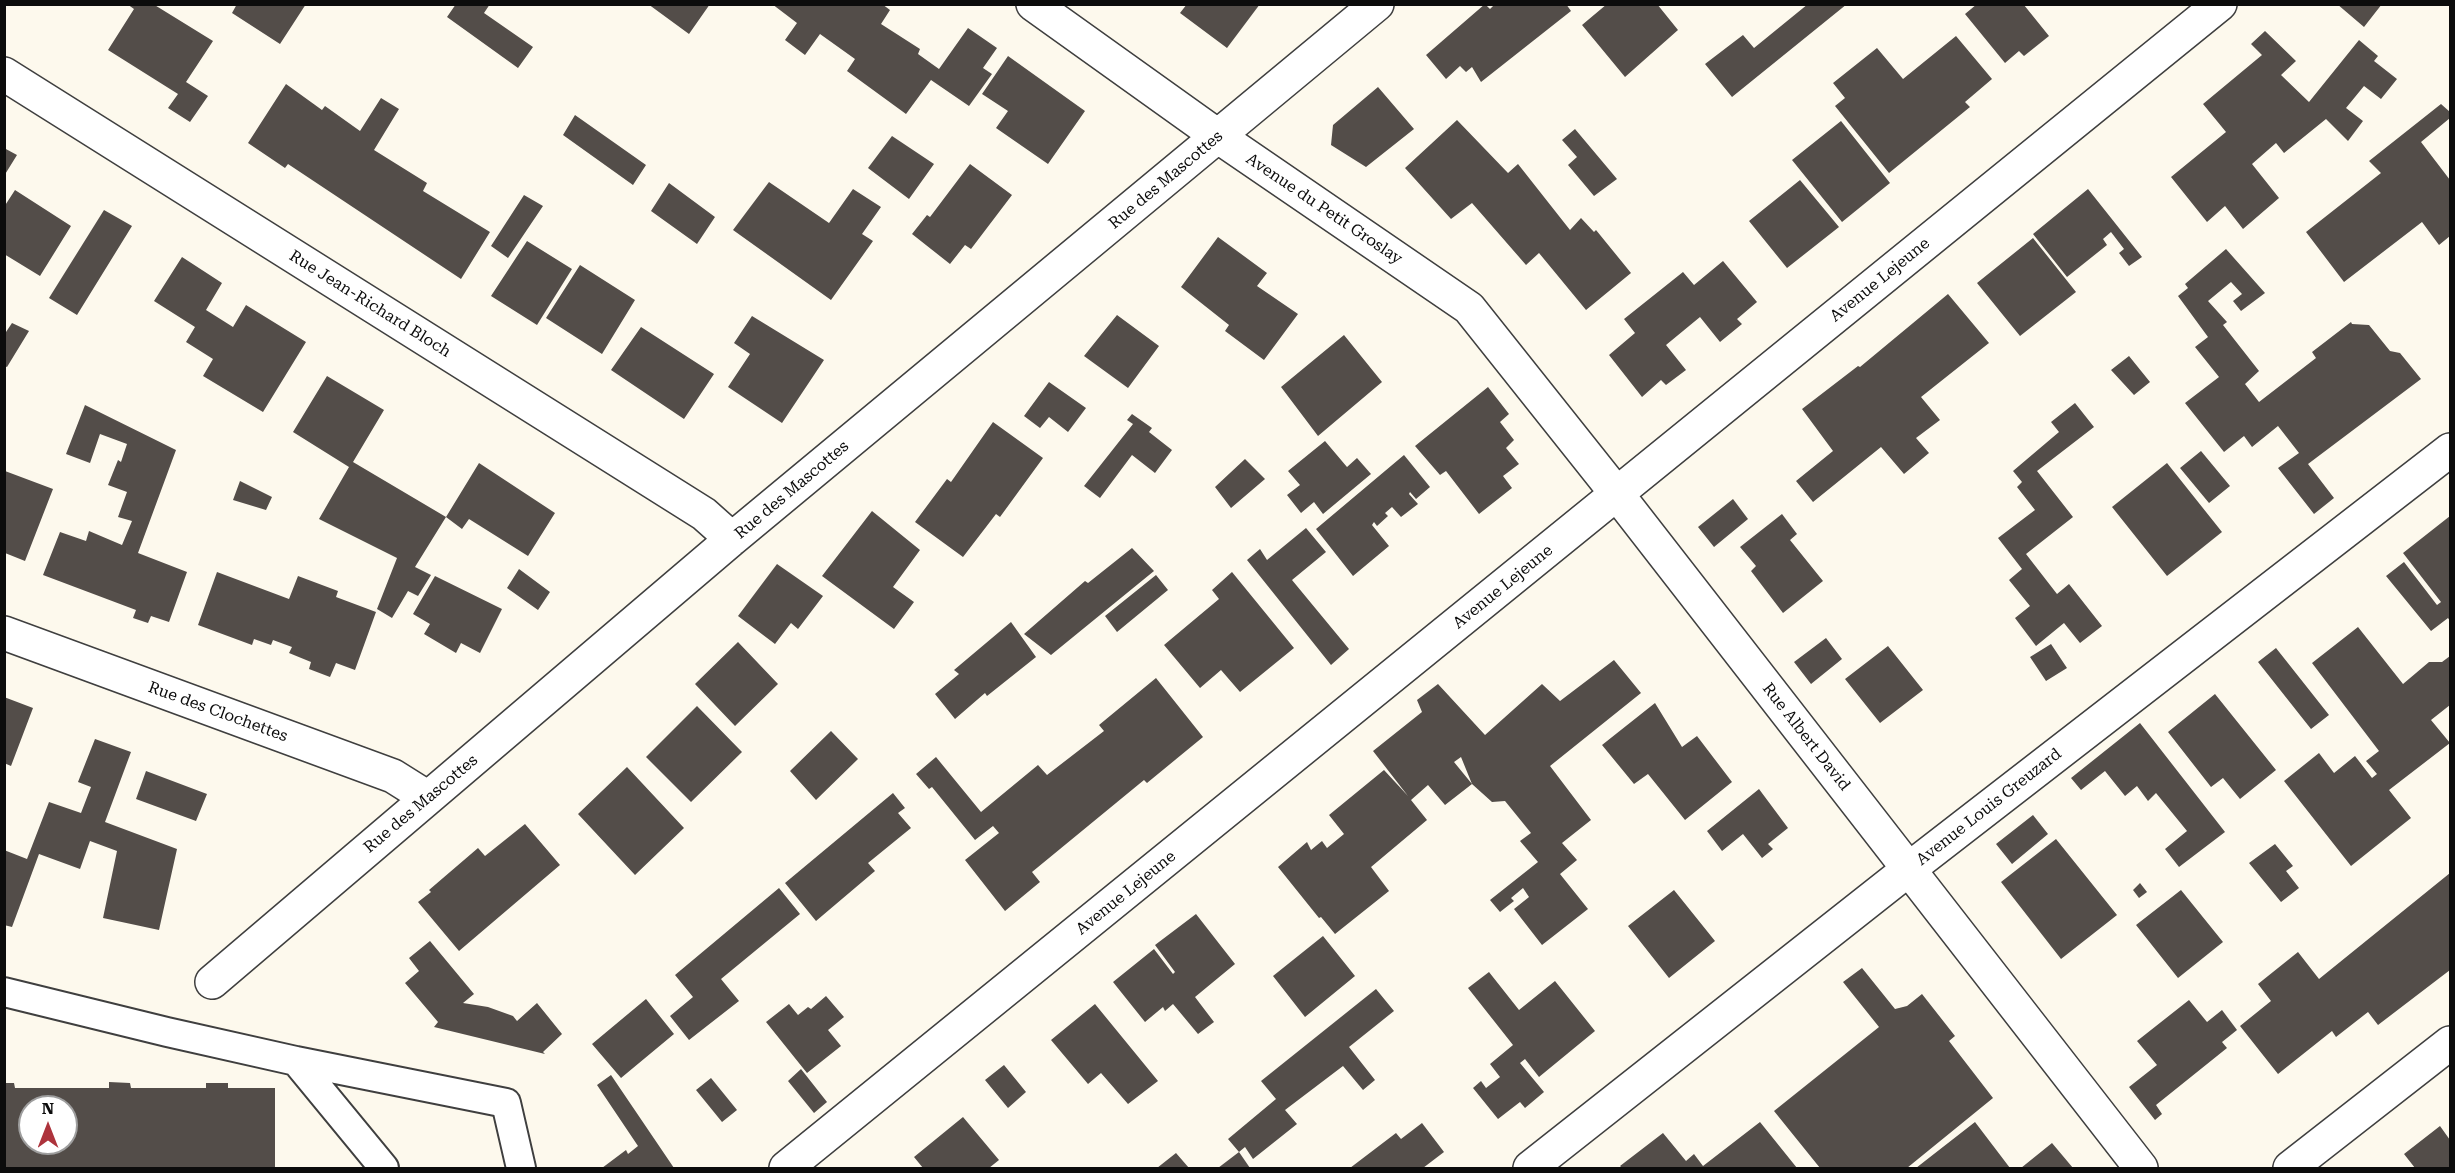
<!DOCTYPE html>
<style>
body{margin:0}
#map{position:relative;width:2455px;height:1173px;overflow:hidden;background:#fdf9ed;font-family:"Roboto Serif",serif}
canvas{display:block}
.frame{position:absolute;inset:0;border:6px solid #0c0c0c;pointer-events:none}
.north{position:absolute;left:18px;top:1095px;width:60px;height:60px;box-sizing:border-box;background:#fff;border:2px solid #9e9e9e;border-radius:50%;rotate:0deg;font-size:16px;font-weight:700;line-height:24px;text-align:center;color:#0c0c0c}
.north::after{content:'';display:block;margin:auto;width:21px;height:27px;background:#ad333c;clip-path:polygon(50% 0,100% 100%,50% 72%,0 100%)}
</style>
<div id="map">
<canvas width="2455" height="1173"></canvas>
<div class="frame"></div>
<div class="north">N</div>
</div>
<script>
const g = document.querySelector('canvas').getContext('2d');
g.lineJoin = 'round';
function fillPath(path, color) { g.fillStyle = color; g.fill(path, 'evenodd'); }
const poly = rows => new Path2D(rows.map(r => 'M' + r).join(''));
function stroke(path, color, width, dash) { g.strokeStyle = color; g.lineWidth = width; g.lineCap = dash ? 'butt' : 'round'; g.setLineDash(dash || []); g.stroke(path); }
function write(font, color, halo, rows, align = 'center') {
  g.font = font + ' "Roboto Serif",serif'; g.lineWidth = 6; g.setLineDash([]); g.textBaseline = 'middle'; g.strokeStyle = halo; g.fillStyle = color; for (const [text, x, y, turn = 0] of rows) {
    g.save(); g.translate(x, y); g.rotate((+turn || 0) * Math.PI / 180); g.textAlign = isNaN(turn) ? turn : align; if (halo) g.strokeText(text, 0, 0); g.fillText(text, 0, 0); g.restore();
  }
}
const building = poly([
 [127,4,153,4,213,41,186,82,208,96,190,122,168,108,178,94,108,50,134,9],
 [237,4,306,4,280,44,232,13],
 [456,4,490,4,484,13,533,47,518,68,447,17],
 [648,4,710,4,689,34],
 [772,4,882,4,890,10,881,24,920,49,918,54,939,69,968,28,997,48,983,68,992,74,969,106,931,80,906,114,847,71,855,59,820,34,805,55,785,40,797,23],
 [1187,4,1260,4,1227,48,1180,13],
 [1485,4,1490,9,1495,4,1566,4,1571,11,1481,82,1472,67,1466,72,1460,66,1446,79,1426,55],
 [1607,4,1657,4,1678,30,1625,77,1582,25],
 [1808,4,1847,4,1732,97,1705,64,1743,35,1754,48],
 [1977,4,2024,5,2049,36,2024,56,2019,51,2005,63,1965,14],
 [2337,4,2382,4,2364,27],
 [2265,31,2296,61,2281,75,2309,102,2359,40,2378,56,2374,61,2397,79,2381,99,2364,86,2346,108,2363,121,2348,141,2326,119,2284,153,2276,143,2252,164,2279,198,2243,229,2225,206,2207,222,2171,177,2226,132,2203,104,2262,55,2251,44],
 [1956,36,1992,79,1965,102,1970,107,1889,173,1835,106,1845,98,1833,83,1877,48,1903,79],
 [1008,56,1085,111,1048,164,996,128,1008,111,982,94],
 [286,84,322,110,325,106,360,131,381,98,399,109,374,150,427,183,423,191,490,232,461,279,288,164,285,168,248,143],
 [1378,87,1414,129,1366,167,1331,145,1333,125],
 [2441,104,2450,112,2450,118,2421,142,2450,180,2450,236,2439,245,2422,222,2344,282,2306,232,2381,173,2369,161],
 [575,115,646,165,633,185,563,135],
 [1457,120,1508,173,1518,164,1570,230,1581,218,1594,232,1596,230,1631,273,1586,310,1539,253,1526,265,1472,203,1451,219,1405,168],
 [1841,121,1890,183,1842,222,1792,160],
 [1575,129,1617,179,1594,196,1568,165,1577,157,1562,140],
 [892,136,934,164,909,199,868,168],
 [4,148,17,155,4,176],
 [970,164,1012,195,971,249,965,245,950,264,912,234,927,215,930,217],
 [1800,180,1839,227,1787,268,1749,221],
 [769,182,829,223,853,189,881,207,862,234,873,241,831,300,733,230],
 [669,183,715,217,697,244,651,211],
 [2088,189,2142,257,2129,266,2119,253,2124,249,2111,232,2103,239,2107,245,2067,277,2033,234],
 [15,190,71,226,40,276,4,254,4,207],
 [524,195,543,206,508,258,491,246],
 [104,210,132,226,77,315,49,298],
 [1218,237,1267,273,1257,286,1298,314,1264,360,1225,331,1229,325,1181,287],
 [2033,238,2076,292,2020,336,1977,283],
 [527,241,572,269,537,325,491,296],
 [2226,249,2265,293,2241,311,2233,301,2242,294,2231,282,2208,301,2227,322,2223,325,2259,371,2245,384,2259,402,2316,358,2312,352,2351,322,2352,324,2369,325,2390,351,2400,353,2421,379,2308,464,2334,498,2314,514,2278,468,2299,453,2278,426,2252,447,2244,436,2224,452,2185,403,2219,377,2195,347,2208,337,2178,296,2188,288,2185,284],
 [182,257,222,283,206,310,233,327,246,305,306,342,263,412,203,376,213,359,186,342,195,327,154,301],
 [1723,261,1757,302,1737,319,1742,324,1720,342,1700,317,1666,345,1686,370,1666,385,1661,380,1642,397,1609,355,1635,333,1624,319,1683,272,1694,285],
 [580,265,635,300,602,354,546,318],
 [1948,294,1989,343,1921,397,1940,420,1916,438,1929,453,1904,474,1881,447,1813,502,1796,481,1833,451,1802,409,1858,366,1860,367],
 [1117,315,1159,346,1128,388,1084,356],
 [752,316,824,360,782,423,728,387,750,354,734,343],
 [12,323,29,331,7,367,4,366,4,335],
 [641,327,714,374,684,419,611,370],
 [1344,335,1382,382,1318,436,1281,387],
 [2129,356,2150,382,2134,395,2111,370],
 [327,376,384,410,353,462,446,517,415,567,431,575,418,596,408,591,392,618,377,609,397,558,319,519,349,467,293,432],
 [1049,382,1086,408,1068,432,1049,417,1040,428,1024,416],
 [1488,387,1509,414,1500,422,1514,440,1506,448,1519,464,1503,476,1512,488,1479,514,1446,471,1440,475,1415,446],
 [2075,403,2094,427,2037,471,2073,517,2026,554,2057,594,2069,584,2102,626,2080,643,2064,623,2036,646,2015,618,2030,606,2009,580,2022,569,1998,538,2035,510,2017,487,2022,482,2013,471,2059,432,2051,422],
 [85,405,176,450,138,553,187,572,169,622,151,616,148,623,133,618,136,610,43,575,60,532,86,541,89,531,122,545,132,521,118,517,127,492,108,485,118,460,121,462,127,444,100,434,90,463,66,454],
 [1132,414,1152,428,1149,432,1172,450,1155,473,1132,455,1100,498,1084,486,1133,424,1127,420],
 [993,422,1043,458,1000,517,996,514,963,557,915,522,947,479,951,482],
 [1325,441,1347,467,1357,458,1371,474,1323,514,1314,502,1301,513,1287,495,1300,485,1288,471],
 [2201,451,2230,486,2209,503,2180,468],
 [1404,455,1430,487,1416,499,1410,492,1409,494,1418,504,1401,517,1392,507,1385,513,1388,516,1377,526,1374,522,1372,525,1389,546,1353,576,1316,529],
 [1245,459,1265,479,1231,508,1215,487],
 [479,463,555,513,528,556,469,519,462,529,446,517],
 [2167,463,2222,532,2167,576,2112,507],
 [5,471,53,489,25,561,5,553],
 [240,481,272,497,266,510,233,500],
 [1733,499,1748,519,1714,547,1698,527],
 [872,511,920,550,893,587,914,602,894,629,822,576],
 [1782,514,1797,534,1790,540,1823,581,1783,613,1751,571,1756,566,1740,547],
 [2450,516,2450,621,2448,618,2431,631,2386,576,2404,562,2437,605,2441,602,2403,553],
 [1306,528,1326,552,1292,580,1349,649,1331,665,1247,560,1260,549,1267,560],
 [1132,548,1154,571,1051,655,1024,634,1085,581,1088,583],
 [777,564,823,596,798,629,791,623,775,644,738,616],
 [519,569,550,592,538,610,507,588],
 [217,572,289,599,298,576,338,591,336,597,376,612,355,670,336,663,330,677,309,669,311,662,289,653,292,647,273,640,271,645,254,639,252,645,198,625],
 [1232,572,1294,648,1240,692,1221,670,1200,688,1164,645,1219,599,1212,590],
 [1156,575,1168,590,1117,632,1105,616],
 [435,576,502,609,480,653,461,643,456,653,424,634,430,624,413,614],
 [1011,622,1036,657,987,696,985,693,955,719,935,694,959,674,954,670],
 [2358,627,2403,684,2429,662,2442,662,2450,656,2450,705,2431,720,2450,743,2389,790,2411,818,2351,866,2284,781,2319,753,2334,773,2355,756,2372,778,2377,774,2366,761,2379,751,2312,663],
 [1826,638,1842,659,1811,684,1794,662],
 [738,642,778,684,735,726,695,684],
 [2051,644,2067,668,2046,681,2030,657],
 [1888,646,1923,690,1880,723,1845,679],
 [2276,648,2329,715,2311,729,2258,662],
 [1614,660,1641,693,1550,766,1591,820,1562,843,1577,860,1560,874,1588,909,1542,945,1514,909,1529,897,1523,888,1511,898,1514,901,1500,912,1490,900,1538,862,1520,841,1531,833,1505,801,1492,802,1472,784,1461,757,1454,762,1472,784,1445,805,1428,785,1411,800,1427,820,1371,867,1389,891,1335,934,1321,917,1319,918,1278,867,1307,842,1311,850,1322,841,1327,848,1344,834,1329,815,1384,770,1408,796,1373,751,1422,712,1417,700,1438,684,1485,735,1542,684,1560,701],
 [1156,678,1203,737,1147,783,1144,780,1032,872,1040,882,1005,911,965,860,999,833,993,826,975,840,932,787,929,789,916,774,936,757,981,812,1038,765,1047,775,1104,731,1099,725],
 [2215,694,2276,770,2240,799,2223,778,2211,787,2168,732],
 [4,697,33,708,11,766,4,763],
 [1655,703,1682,747,1697,736,1732,782,1685,820,1648,774,1634,784,1602,745],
 [697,706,742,752,691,802,646,757],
 [2140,723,2225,832,2179,867,2165,849,2187,831,2156,793,2148,801,2137,786,2125,796,2105,771,2081,790,2071,778],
 [831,731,858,759,816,800,790,771],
 [95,739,131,752,105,822,177,849,159,930,103,918,117,851,90,841,80,869,39,854,12,927,4,925,4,850,27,859,49,802,81,813,91,787,78,782],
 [627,767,684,828,635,875,578,814],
 [146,771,207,794,196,821,136,799],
 [1759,789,1788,828,1768,844,1773,849,1762,858,1743,834,1722,851,1707,831],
 [893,793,905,808,898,813,911,828,868,863,875,871,816,921,785,883],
 [2033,815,2048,834,2012,864,1996,844],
 [525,824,560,865,459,951,418,902,431,892,429,890,478,848,485,856],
 [2056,839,2117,915,2061,959,2001,882],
 [2275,844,2293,866,2286,871,2299,888,2281,902,2249,863],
 [2450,873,2450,970,2378,1025,2368,1012,2336,1037,2332,1031,2278,1074,2240,1026,2271,1001,2258,984,2298,952,2319,979],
 [2140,883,2147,892,2139,898,2133,890],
 [779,888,800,914,721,979,739,1001,689,1040,670,1016,693,997,675,975],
 [1674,890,1715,941,1669,978,1628,926],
 [2181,890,2223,942,2178,978,2136,925],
 [1196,914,1235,964,1195,997,1214,1022,1198,1034,1173,1004,1165,1011,1163,1007,1145,1022,1113,982,1154,949,1173,974,1175,972,1155,945],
 [1323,936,1355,976,1305,1017,1273,976],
 [430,941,474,994,463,1003,488,1007,513,1016,517,1021,537,1003,562,1034,543,1052,545,1054,434,1027,438,1022,405,983,419,971,409,958],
 [1862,968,1895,1009,1907,1006,1922,994,1955,1036,1949,1041,1993,1098,1907,1168,1820,1168,1774,1111,1879,1027,1843,982],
 [1489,972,1519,1010,1555,981,1595,1031,1539,1077,1525,1059,1520,1063,1544,1092,1525,1108,1520,1102,1498,1119,1473,1088,1481,1081,1486,1088,1500,1077,1490,1064,1513,1045,1468,988],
 [1376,989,1394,1011,1349,1047,1375,1080,1363,1090,1343,1066,1285,1110,1297,1124,1253,1159,1245,1147,1239,1152,1228,1139,1276,1099,1261,1081],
 [826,996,844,1017,828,1030,841,1046,807,1073,766,1022,789,1004,798,1015,808,1007,811,1009],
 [646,999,674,1034,621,1078,592,1044],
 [2189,1000,2207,1022,2222,1010,2237,1030,2222,1042,2227,1048,2156,1105,2162,1114,2155,1120,2129,1087,2157,1065,2137,1041],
 [1095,1004,1158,1081,1128,1104,1101,1073,1088,1084,1051,1040],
 [1004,1065,1026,1092,1008,1108,985,1080],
 [801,1069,827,1102,814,1113,788,1081],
 [611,1075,674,1168,602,1168,626,1150,628,1154,638,1146,597,1085],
 [711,1078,737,1110,722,1122,696,1090],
 [109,1082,130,1083,131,1088,206,1088,206,1083,228,1083,228,1088,275,1088,275,1168,5,1168,5,1083,14,1083,15,1088,109,1088],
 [30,1107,66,1107,66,1143,30,1143],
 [963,1117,999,1160,989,1168,923,1168,914,1157],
 [1760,1122,1797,1168,1622,1168,1620,1166,1663,1133,1686,1161,1694,1154,1703,1166],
 [1975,1122,2010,1168,1916,1168],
 [1422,1123,1444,1152,1423,1168,1350,1168,1396,1133,1401,1139],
 [2440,1126,2450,1140,2450,1168,2415,1168,2404,1154],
 [2052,1143,2073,1168,2021,1168],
 [1239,1152,1250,1168,1218,1168],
 [1176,1153,1189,1168,1157,1168]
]);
const lane = poly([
 [4,992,167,1032,296,1061,384,1168],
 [296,1061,506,1103,521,1168]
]);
const street = poly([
 [1033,4,1219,137,1469,308,1617,494,2141,1168],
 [4,74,704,514,732,539],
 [4,633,393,776,428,798],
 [212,982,732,539,1377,4],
 [786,1168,2220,4],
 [1530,1168,1909,869,2450,450],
 [2290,1168,2450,1043]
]);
const streetNames = [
 ["Rue des Mascottes",1166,180,-40],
 ["Avenue du Petit Groslay",1324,209,34],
 ["Avenue Lejeune",1880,280,-39],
 ["Rue Jean-Richard Bloch",370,304,32],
 ["Rue des Mascottes",792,490,-40],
 ["Avenue Lejeune",1503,587,-39],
 ["Rue des Clochettes",218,712,20],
 ["Rue Albert David",1806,737,52],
 ["Rue des Mascottes",421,804,-40],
 ["Avenue Louis Greuzard",1989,807,-38],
 ["Avenue Lejeune",1126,893,-39]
];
fillPath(building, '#534d49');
stroke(lane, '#3f3f3f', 32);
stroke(street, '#3f3f3f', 36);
stroke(lane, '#fff', 28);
stroke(street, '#fff', 33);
write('16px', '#0c0c0c', '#fff', streetNames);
</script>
